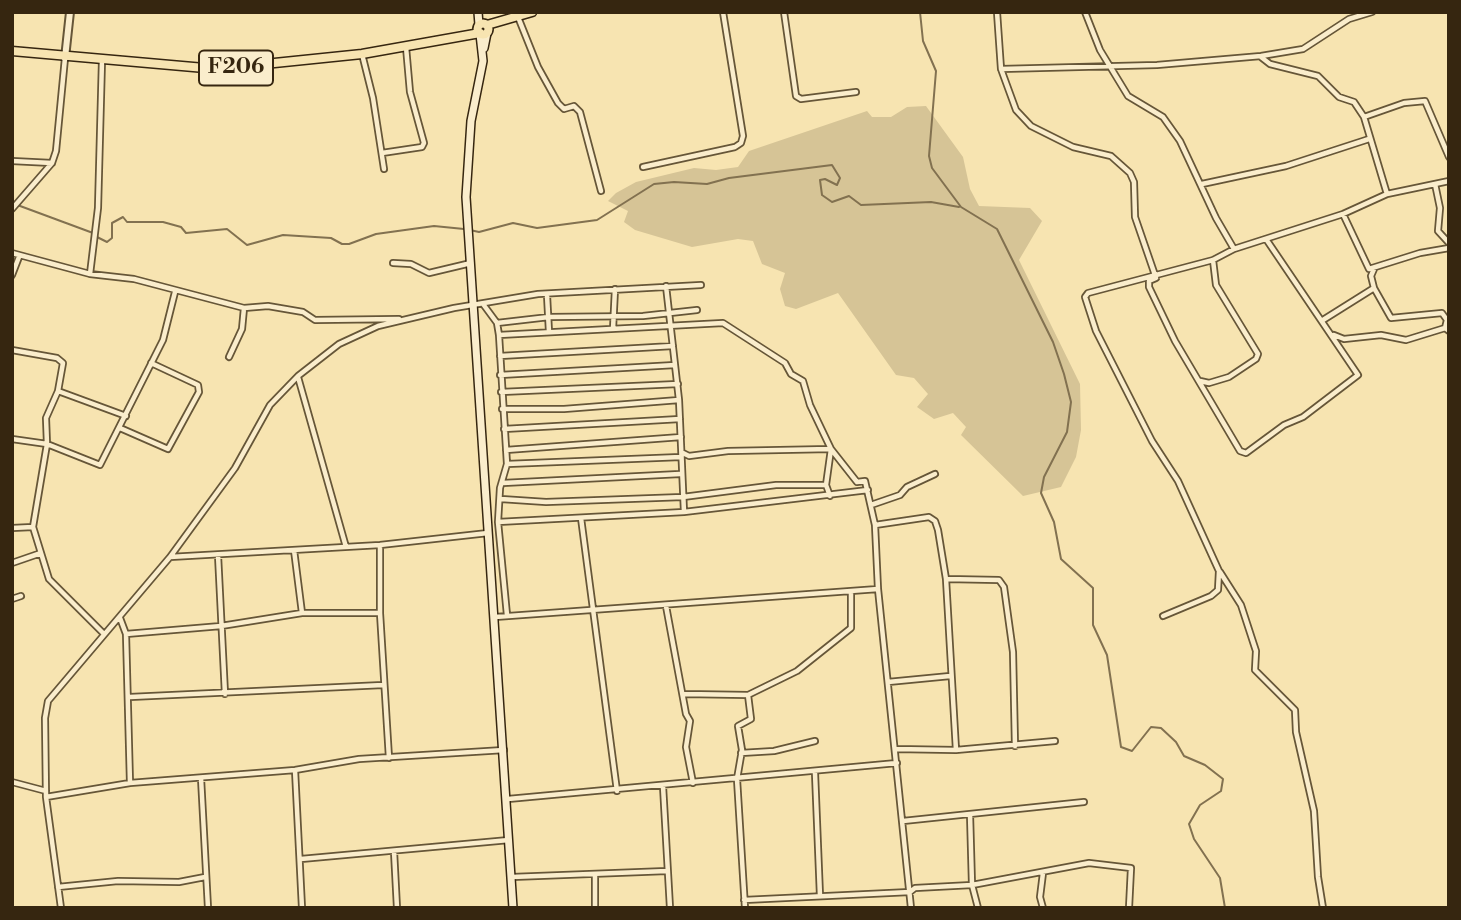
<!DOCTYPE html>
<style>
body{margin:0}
#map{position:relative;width:1461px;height:920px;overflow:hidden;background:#f7e4b1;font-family:"Libre Bodoni",serif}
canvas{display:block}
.frame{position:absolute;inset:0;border:14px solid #362610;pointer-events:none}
</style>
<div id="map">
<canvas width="1461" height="920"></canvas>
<div class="frame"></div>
</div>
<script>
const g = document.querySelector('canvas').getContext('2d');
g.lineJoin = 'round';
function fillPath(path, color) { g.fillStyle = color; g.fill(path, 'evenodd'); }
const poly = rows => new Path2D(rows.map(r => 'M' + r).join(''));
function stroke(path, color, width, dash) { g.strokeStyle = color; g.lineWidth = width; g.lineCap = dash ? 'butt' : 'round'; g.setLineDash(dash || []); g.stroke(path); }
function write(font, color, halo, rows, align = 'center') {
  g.font = font + ' "Libre Bodoni",serif'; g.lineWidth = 7; g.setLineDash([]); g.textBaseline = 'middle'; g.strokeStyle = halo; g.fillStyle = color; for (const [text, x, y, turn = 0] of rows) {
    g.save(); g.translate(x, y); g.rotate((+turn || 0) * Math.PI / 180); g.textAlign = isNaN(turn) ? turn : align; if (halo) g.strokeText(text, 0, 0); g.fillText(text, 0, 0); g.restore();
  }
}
const green = poly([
 [926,106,963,157,970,189,979,206,1030,208,1042,221,1019,260,1080,384,1081,430,1076,457,1061,487,1023,496,961,435,966,427,953,413,934,419,917,407,928,394,914,378,896,375,838,293,796,309,785,306,780,289,785,273,762,264,753,241,738,239,692,247,635,230,624,222,628,211,608,201,616,193,636,182,694,168,716,170,738,167,749,151,867,111,872,117,891,117,907,107]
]);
const stream = poly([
 [920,12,923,41,936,71,929,156,932,168,961,207,997,229,1053,342,1064,374,1071,402,1067,432,1044,477,1041,493,1054,522,1061,559,1093,588,1093,625,1107,655,1121,747,1132,751,1151,727,1161,728,1176,742,1184,756,1205,765,1223,779,1221,791,1200,805,1189,824,1194,839,1220,878,1225,908],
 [12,203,93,233],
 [470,230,479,232,513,223,537,228,597,220,654,184,674,182,707,184,729,178,832,165,840,178,837,185,825,179,820,180,822,195,832,202,849,196,861,205,931,202,959,207],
 [97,237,107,242,112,238,112,223,123,217,127,222,163,222,181,227,186,233,227,229,247,245,283,235,331,238,342,244,349,244,376,234,434,226,464,229]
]);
const minor = poly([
 [784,12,796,96,801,99,856,92],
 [997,12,1001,69,1016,110,1031,126,1073,147,1111,156,1130,173,1134,182,1135,217,1156,278,1149,281,1149,287,1175,341,1240,451,1246,453,1284,425,1303,417,1358,375,1266,239],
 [1085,12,1100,50,1128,96,1163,117,1180,141,1216,218,1234,249],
 [518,17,538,67,558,103,564,109,574,106,580,112,601,191],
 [362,54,373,98,384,169],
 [1261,57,1270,64,1318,76,1339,97,1354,102,1364,117],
 [1001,69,1157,65,1261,56,1303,49,1349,19,1372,12],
 [382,153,422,147,424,143,410,92,406,47],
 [12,161,52,163],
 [643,167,735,147,741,143,743,136,723,12],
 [1202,184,1286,166,1369,139],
 [1435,184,1440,208,1438,231,1449,243],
 [1387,194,1364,117,1404,103,1425,101,1449,157],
 [12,209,52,163,56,151,65,58],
 [1343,214,1369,269,1420,253,1449,248],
 [12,253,90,274,134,279,244,308,268,306,303,312,315,320,399,319],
 [393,263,411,264,429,273,471,263],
 [90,274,98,208,102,60],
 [12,275,19,257],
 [666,286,679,400,684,512],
 [1374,288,1371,276,1374,269],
 [547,295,549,332],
 [483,304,497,323,499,335,507,464,500,488,498,522,507,615],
 [1323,320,1374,288,1391,318,1442,313,1447,320,1445,328],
 [497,323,549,317,643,316,697,310],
 [613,329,615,289],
 [499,335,723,323,785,363,791,374,803,381,810,405,831,449,826,485,830,496],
 [1334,335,1344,339,1381,335,1406,340,1445,328,1449,331],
 [12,350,57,358,63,363,58,391,46,418,47,444,33,527],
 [500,356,673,346],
 [229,357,242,329,244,308],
 [500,375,675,365],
 [298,377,346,547],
 [1200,381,1209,383,1229,377,1256,359,1258,354,1216,285,1213,260],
 [58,391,126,416],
 [501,392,678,384],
 [502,409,564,409,679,400],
 [120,428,168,449,199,392,198,385,151,363],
 [504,429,680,419],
 [12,439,47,444,100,465,163,340,175,292],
 [506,450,681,437],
 [507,464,681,457,683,453,689,456,728,451,831,449,857,482,865,481,875,525,878,589,911,908],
 [503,483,680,474],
 [501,499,546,502,683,497,776,485,826,485],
 [871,505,900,495,907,487,935,474],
 [581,518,617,791],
 [498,522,684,512,868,490],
 [875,525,929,517,935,521,938,530,946,579,956,750],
 [12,528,33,527,49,579,104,634],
 [380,545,380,613,389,758],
 [294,550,302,613],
 [218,555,225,694],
 [170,557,235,468,270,405,298,376,339,344,378,326,454,308,538,294,701,285],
 [12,563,41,553],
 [1220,572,1241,605,1256,651,1255,670,1295,710,1296,732,1314,811,1318,877,1323,908],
 [946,579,999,580,1004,587,1013,652,1015,746],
 [12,599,21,596],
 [666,606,686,714,690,721,686,747,693,783],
 [1163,616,1211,596,1218,590,1219,571,1178,481,1152,441,1096,331,1085,297,1088,293,1213,260,1234,249,1343,214,1387,194,1449,181],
 [495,617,878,589],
 [120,618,126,634,130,783],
 [126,634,221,626,302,613,380,613],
 [888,682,950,676],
 [684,694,748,695,797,671,851,628,851,592],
 [130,697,383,685],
 [895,749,956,750,1055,741],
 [741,753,774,751,815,741],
 [295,770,302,908],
 [815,773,820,896],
 [201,778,208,908],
 [12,782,46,791],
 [663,786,670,908],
 [46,797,130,783,295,770,359,759,504,750],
 [508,799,897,763],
 [970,814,972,885,978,908],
 [903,821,1084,802],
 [394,851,397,908],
 [301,859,509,840],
 [595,874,595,908],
 [512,877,667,871],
 [58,887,118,881,179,882,205,877],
 [744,900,910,892,915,888,972,885,1089,863,1131,868,1129,908],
 [61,908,46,797,45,718,48,701,170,557,380,545,488,533],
 [745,908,737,779,742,750,738,726,751,719,748,695],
 [1043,908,1040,897,1043,873]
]);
const tertiary = poly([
 [65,58,70,12]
]);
const secondary = poly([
 [478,12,479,25],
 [480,34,483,61,471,121,466,197,513,908],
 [484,48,487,33]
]);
const primary = poly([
 '477.5 29a5.5 5.5 0 1 1 11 0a5.5 5.5 0 1 1-11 0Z',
 [487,25,532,12],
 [12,51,216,69,362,54,480,33]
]);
const shields = [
 [236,68,74]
];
const shieldNames = [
 ["F206",236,68]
];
fillPath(green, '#d6c496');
stroke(stream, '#827150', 2);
stroke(minor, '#665638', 8);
stroke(tertiary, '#665638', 10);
stroke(secondary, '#362610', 10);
stroke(primary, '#362610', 11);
stroke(minor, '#faedcc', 4.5);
stroke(tertiary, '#faedcc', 6);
stroke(secondary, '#faedcc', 7);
stroke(primary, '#f7e4b1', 8);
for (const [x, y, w] of shields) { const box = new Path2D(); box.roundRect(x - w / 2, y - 17.5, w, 35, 5); g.fillStyle = '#faedcc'; g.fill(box); stroke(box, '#362610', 2); }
write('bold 21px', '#362610', null, shieldNames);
</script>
